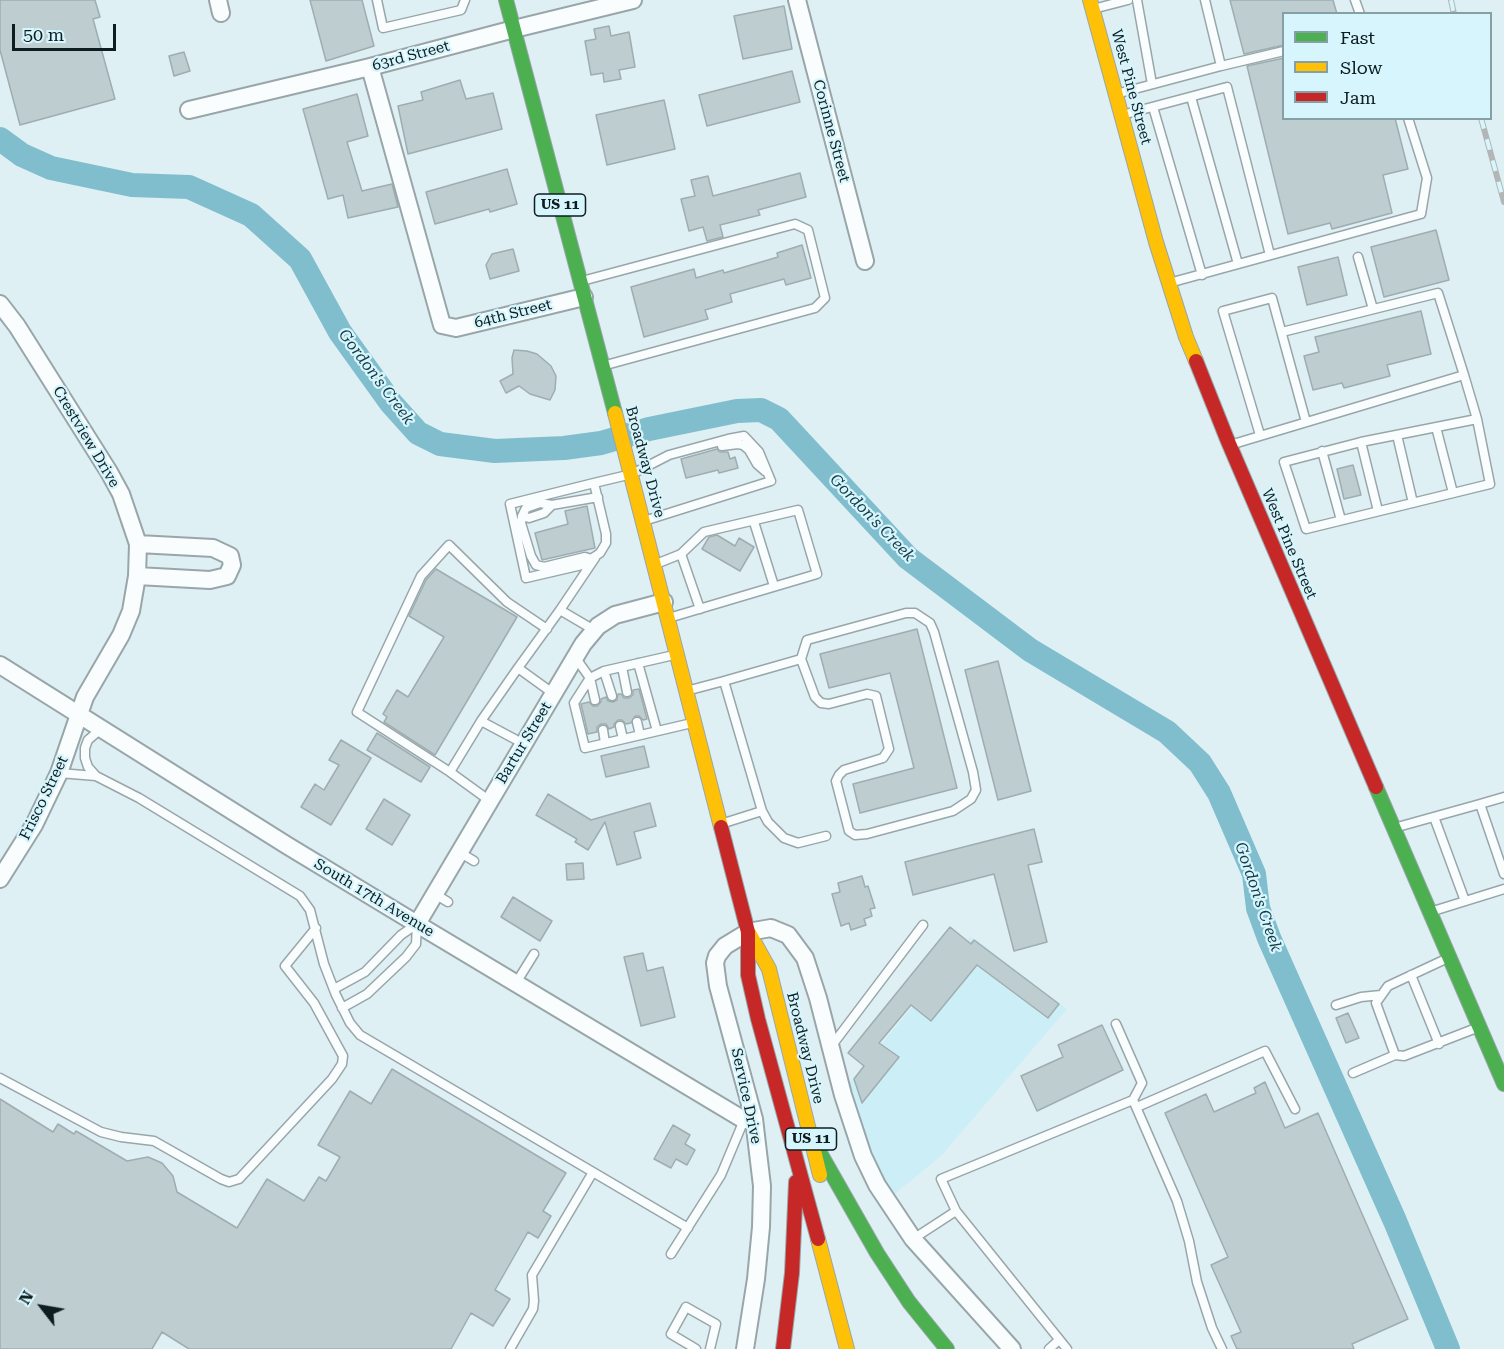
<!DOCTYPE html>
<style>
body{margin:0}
#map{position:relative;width:1504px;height:1349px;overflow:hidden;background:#dff0f4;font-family:"Roboto Serif",serif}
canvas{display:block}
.legend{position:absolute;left:1282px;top:12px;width:210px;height:108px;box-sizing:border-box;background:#d6f5fd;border:2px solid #869fa5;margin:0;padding:8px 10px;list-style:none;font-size:18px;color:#0e1d20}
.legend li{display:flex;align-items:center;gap:12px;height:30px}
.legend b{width:30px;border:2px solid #869fa5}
.north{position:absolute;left:12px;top:1277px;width:60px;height:60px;-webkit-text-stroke:4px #d6f5fd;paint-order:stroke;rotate:301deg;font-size:16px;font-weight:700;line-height:24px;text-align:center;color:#0e1d20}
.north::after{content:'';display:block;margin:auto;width:21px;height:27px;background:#0e1d20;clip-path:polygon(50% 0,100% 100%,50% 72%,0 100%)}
.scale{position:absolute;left:12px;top:24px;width:104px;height:27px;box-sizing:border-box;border:3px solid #0e1d20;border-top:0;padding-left:8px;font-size:18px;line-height:21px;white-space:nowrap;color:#0e1d20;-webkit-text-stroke:4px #d6f5fd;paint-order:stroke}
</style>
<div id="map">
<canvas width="1504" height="1349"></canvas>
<ul class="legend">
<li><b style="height:8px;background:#4caf50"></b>Fast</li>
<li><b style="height:8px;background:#ffc107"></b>Slow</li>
<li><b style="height:8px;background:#c62828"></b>Jam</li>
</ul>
<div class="north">N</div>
<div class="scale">50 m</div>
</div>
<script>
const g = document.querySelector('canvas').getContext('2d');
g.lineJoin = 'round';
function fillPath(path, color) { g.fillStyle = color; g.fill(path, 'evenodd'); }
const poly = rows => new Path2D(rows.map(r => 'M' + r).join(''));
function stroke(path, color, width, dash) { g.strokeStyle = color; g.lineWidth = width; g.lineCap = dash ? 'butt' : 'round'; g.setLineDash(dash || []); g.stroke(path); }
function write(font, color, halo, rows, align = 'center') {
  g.font = font + ' "Roboto Serif",serif'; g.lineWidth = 4.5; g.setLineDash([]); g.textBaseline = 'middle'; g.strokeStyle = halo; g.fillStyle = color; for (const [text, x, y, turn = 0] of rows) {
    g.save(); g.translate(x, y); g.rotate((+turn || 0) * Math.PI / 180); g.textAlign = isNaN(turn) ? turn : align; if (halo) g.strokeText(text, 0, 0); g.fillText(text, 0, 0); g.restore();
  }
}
const built = poly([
 [970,937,977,940,1067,1009,941,1156,892,1196,873,1161,851,1095,849,1083]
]);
const river = poly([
 [0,139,22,155,51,168,132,185,189,187,251,215,300,259,340,332,391,403,418,433,440,444,495,451,564,448,601,443,649,429,737,411,761,410,779,419,908,558,1030,650,1167,732,1200,763,1219,793,1254,874,1258,908,1269,938,1395,1221,1448,1349]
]);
const building = poly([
 [0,0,95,0,100,17,93,19,115,99,20,125,0,50,0,0],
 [310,0,362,0,374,46,326,61,310,0],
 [1230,0,1333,0,1337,14,1284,14,1284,45,1244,54,1230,0],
 [784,6,792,49,743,59,734,16,784,6],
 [609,26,611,36,629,32,635,67,619,70,621,79,604,82,603,73,591,75,585,41,596,39,594,29,609,26],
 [184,52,190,71,174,76,169,56,184,52],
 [1284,58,1284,118,1395,118,1408,169,1383,175,1392,213,1332,229,1330,223,1288,234,1247,66,1284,58],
 [792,71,800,102,707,126,699,95,792,71],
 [460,80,466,99,493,93,502,129,408,154,398,106,423,100,421,92,460,80],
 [357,94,368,136,347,142,362,191,392,184,398,207,348,218,343,195,328,199,303,109,357,94],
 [664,100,675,149,607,165,596,115,664,100],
 [507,169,517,204,490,212,489,209,435,224,426,192,507,169],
 [800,173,806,197,758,210,760,215,720,225,723,237,707,241,703,227,689,231,681,199,695,196,691,180,708,176,713,196,800,173],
 [1436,230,1449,280,1384,297,1371,247,1436,230],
 [802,245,811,278,786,285,784,279,730,294,732,302,705,310,708,319,644,337,631,287,694,269,696,278,723,270,724,273,778,257,777,253,802,245],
 [513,249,519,271,490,279,486,265,492,254,513,249],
 [1338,257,1347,295,1307,305,1298,267,1338,257],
 [1421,311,1431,354,1387,365,1390,376,1344,388,1342,383,1313,390,1304,356,1319,352,1315,337,1421,311],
 [514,350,527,351,537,354,551,366,556,376,555,390,550,400,530,394,519,386,506,393,500,381,513,374,512,358,514,350],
 [717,449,720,452,728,452,730,459,735,457,738,468,719,473,718,470,686,478,681,459,717,449],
 [1353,465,1361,495,1344,499,1337,469,1353,465],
 [587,506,595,548,542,560,535,533,568,524,565,511,587,506],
 [717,535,735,546,739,538,754,547,740,571,702,549,709,537,717,535],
 [436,569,517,617,435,755,384,722,387,717,383,714,397,690,408,697,444,637,409,616,426,580,436,569],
 [917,629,957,788,860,813,853,784,914,768,890,673,829,688,820,654,917,629],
 [998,661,1031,791,998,800,965,670,998,661],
 [639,689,647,719,643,720,639,716,635,716,631,723,626,724,622,720,618,720,614,724,614,727,609,729,606,724,601,724,597,727,597,732,588,734,581,704,589,702,593,706,597,706,601,702,601,699,606,697,608,701,613,702,617,700,618,694,621,694,624,698,629,698,633,695,633,690,639,689],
 [377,733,430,767,421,782,367,750,377,733],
 [341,740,371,758,331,825,301,807,315,784,324,790,339,765,329,760,341,740],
 [644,746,649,767,606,777,601,756,644,746],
 [548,794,591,820,650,803,656,826,634,832,641,858,617,865,605,822,588,850,575,842,577,839,536,815,548,794],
 [384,799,410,815,392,845,366,829,384,799],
 [1034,829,1042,862,1028,865,1047,942,1014,951,994,874,913,895,905,862,1034,829],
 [583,863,584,879,567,880,566,864,583,863],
 [862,876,865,887,868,886,875,908,870,909,872,916,864,919,866,925,851,930,849,923,841,926,832,894,840,892,838,883,862,876],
 [513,897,552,921,540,941,501,917,513,897],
 [950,927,971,944,974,940,1059,1004,1048,1018,977,965,931,1021,911,1005,879,1043,899,1057,862,1103,854,1079,864,1066,848,1053,950,927],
 [643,953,647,971,663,967,675,1017,641,1026,624,957,643,953],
 [1348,1013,1359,1038,1346,1043,1336,1018,1348,1013],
 [1102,1025,1123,1070,1037,1111,1021,1076,1063,1057,1058,1045,1102,1025],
 [392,1069,566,1173,543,1211,551,1216,538,1238,528,1232,495,1290,510,1299,493,1326,471,1313,451,1349,189,1349,162,1332,152,1349,0,1349,0,1099,53,1132,58,1124,74,1134,76,1131,127,1161,148,1157,162,1163,173,1176,177,1192,237,1228,267,1179,304,1201,319,1177,326,1181,340,1157,318,1145,350,1091,371,1104,392,1069],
 [1265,1082,1285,1128,1318,1113,1408,1319,1352,1344,1354,1349,1237,1349,1231,1336,1241,1332,1211,1265,1228,1257,1165,1113,1206,1094,1214,1112,1256,1093,1254,1088,1265,1082],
 [673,1125,690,1135,685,1144,695,1150,687,1165,676,1159,671,1168,654,1159,673,1125]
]);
const lane = poly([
 [377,0,383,28,461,10,465,0],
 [1137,0,1152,84],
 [1355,0,1360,14],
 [1093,9,1128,0],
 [1221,66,1284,51],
 [1116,94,1221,66,1205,0],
 [1191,97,1238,264],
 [1153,107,1202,275],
 [1122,115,1227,87,1270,255],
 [1358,257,1373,309],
 [582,281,795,224,808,230,825,298,815,308,606,365],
 [1169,283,1421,214,1427,178,1408,118],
 [1282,332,1438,293,1464,375],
 [1436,427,1453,493],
 [1260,435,1223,311,1272,298,1306,422],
 [1397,435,1413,503],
 [1361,442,1378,511],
 [1230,445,1464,375,1477,419,1490,484,1306,529,1284,462,1361,442,1477,419],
 [722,446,738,444,743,445,749,450,757,464,765,471],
 [1322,451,1341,520],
 [594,483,606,534,606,543,600,553,582,565,526,578,510,504,594,483,632,474,669,455,728,439,744,436,759,452,771,481,647,520],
 [522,516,526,508,540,503,552,505],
 [754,522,774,586],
 [681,554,700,609],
 [592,559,585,557,544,567,536,565,531,556,521,523,522,516,529,518,544,513,552,505,598,497],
 [656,564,681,554,704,532,798,510,817,574,672,617],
 [594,630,560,610,595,558],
 [575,657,590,678,574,703,585,748,692,723],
 [638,663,657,731],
 [622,667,627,692],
 [604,671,612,696],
 [724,681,801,659,807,640,906,613,915,613,930,623,934,632,973,772,976,790,971,799,953,811,867,834,855,835,849,831,836,781,839,775,844,770,883,758,889,749,876,696,867,694,829,704,821,703,815,697,801,659],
 [690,690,724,681,762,811,768,822,784,838,798,843,826,836],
 [554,694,518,668,560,610],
 [595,700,590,678,604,671,674,655],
 [481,721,524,744],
 [637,722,640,735],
 [620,726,623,739],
 [603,730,605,743],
 [450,772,357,712,421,576,449,545,507,602,547,629],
 [59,773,96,776,139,798,300,896,310,910,324,964,336,995,350,1023,360,1035,688,1228],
 [96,776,88,767,85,758,85,748,88,740,102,728],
 [490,801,450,772,481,721,518,668],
 [1480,804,1504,797],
 [1434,817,1465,901],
 [724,823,762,811],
 [1394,828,1480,804,1504,874],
 [459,852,474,861],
 [435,894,448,902],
 [1430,912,1504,889],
 [1448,958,1388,986,1376,1003,1395,1055,1404,1056,1479,1027],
 [1411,975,1439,1044],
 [516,983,534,954],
 [334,989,365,972,401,935,417,924],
 [1336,1005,1361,997,1381,995],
 [342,1008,367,994,406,957,416,944,417,924],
 [830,1048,923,925],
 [1353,1073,1395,1055],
 [0,1078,101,1132,121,1137,154,1141,221,1179,229,1182,239,1179,332,1079,342,1064,343,1056,314,1003,285,966,316,928],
 [1133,1100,1177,1201,1189,1241,1197,1282,1212,1328,1222,1349],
 [1137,1107,1265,1051,1295,1109],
 [913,1239,956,1211],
 [671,1254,721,1175,744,1120],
 [510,1349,533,1309,534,1301,532,1275,593,1172],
 [696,1349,671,1334,686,1307,716,1324,710,1349],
 [1049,1349,1059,1340],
 [1067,1349,956,1211,941,1179,1133,1100,1142,1083,1116,1024]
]);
const street = poly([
 [218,0,221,13],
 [797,0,865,261],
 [370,67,442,325,456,328,584,297],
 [189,110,370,67,514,29,633,0],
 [0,304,17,326,109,472,121,494,138,544,137,576,131,611,121,635,85,697,59,773,34,825,0,879],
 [137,576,210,580,227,576,232,565,230,556,213,548,138,544],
 [0,665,288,846,417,924,744,1120,754,1119],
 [417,924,583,644,598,626,615,615,664,602],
 [745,1349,756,1279,761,1227,762,1186,754,1119,718,986,715,963,717,956,725,946,748,932,771,928,788,935,805,958,818,998,843,1095,863,1156,877,1185,913,1239,1012,1349]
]);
const fast = poly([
 [506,0,615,413],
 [1376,787,1504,1084],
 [820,1153,877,1253,909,1302,947,1349]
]);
const slow = poly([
 [1090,0,1156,242,1186,337,1196,361],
 [615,413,721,827],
 [749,933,769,969,820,1175],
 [818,1239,847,1349]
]);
const jam = poly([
 [1196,361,1227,439,1376,787],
 [721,827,748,932,748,975,758,1019,818,1239],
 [783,1349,792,1273,796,1182]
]);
const rail = poly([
 [1451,0,1454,14],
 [1481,118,1504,202]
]);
const shields = [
 [560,205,51],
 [811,1139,51]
];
const shieldNames = [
 ["US 11",560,205],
 ["US 11",811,1139]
];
const streetNames = [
 ["63rd Street",411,56,-15],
 ["West Pine Street",1131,87,75],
 ["Corinne Street",831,131,75],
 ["64th Street",513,314,-14],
 ["Crestview Drive",86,437,59],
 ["Broadway Drive",645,462,75],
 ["West Pine Street",1289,544,67],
 ["Bartur Street",524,743,-59],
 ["Frisco Street",44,798,-64],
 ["South 17th Avenue",374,898,31],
 ["Broadway Drive",805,1048,76],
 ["Service Drive",746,1096,78]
];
const waterNames = [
 ["Gordon's Creek",376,377,53],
 ["Gordon's Creek",872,518,46],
 ["Gordon's Creek",1258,897,71]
];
fillPath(built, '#cceef7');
stroke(river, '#80bece', 24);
fillPath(building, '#becdd0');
stroke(building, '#9fadb1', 1.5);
stroke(lane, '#98a6aa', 11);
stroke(street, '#98a6aa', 20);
stroke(fast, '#98a6aa', 16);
stroke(slow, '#98a6aa', 16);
stroke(jam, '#98a6aa', 16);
stroke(lane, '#fafdfd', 8);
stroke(street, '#fafdfd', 16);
stroke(fast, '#4caf50', 14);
stroke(slow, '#ffc107', 14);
stroke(jam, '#c62828', 14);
stroke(rail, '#b2b6b7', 6);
stroke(rail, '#d6f5fd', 4, [11]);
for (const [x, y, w] of shields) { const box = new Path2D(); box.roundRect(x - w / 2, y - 11, w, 22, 4.5); g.fillStyle = '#d6f5fd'; g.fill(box); stroke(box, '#0e1d20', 1.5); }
write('bold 14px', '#0e1d20', null, shieldNames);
write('15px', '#0e1d20', '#d6f5fd', streetNames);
write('italic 16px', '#153b45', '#d6f5fd', waterNames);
</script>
